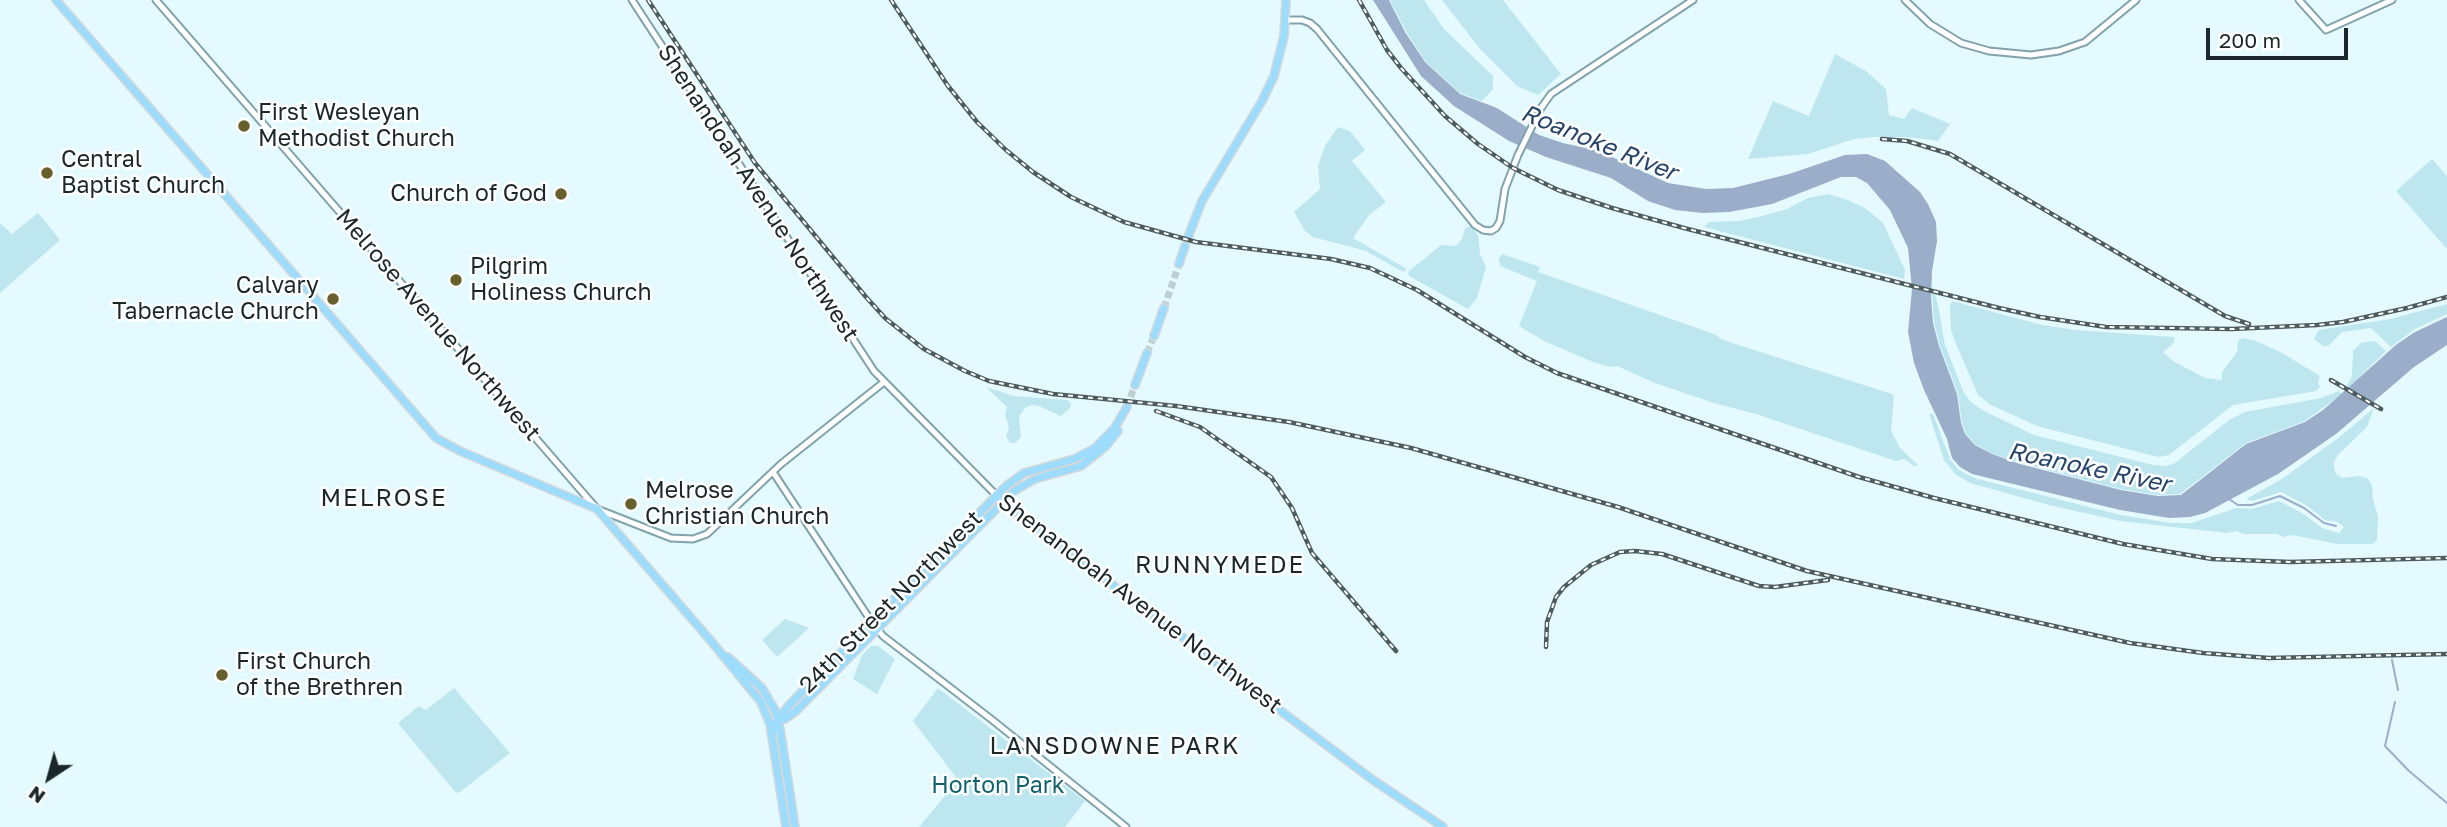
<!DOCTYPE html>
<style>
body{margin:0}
#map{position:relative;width:2447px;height:827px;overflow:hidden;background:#e4fafe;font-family:"Golos Text",sans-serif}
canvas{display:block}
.north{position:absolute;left:14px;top:743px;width:70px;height:70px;-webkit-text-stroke:5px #fff;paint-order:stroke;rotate:216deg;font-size:19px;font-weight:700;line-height:28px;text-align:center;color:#1b282b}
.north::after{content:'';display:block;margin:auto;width:24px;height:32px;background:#1b282b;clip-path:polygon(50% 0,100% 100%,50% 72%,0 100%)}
.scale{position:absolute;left:2206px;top:28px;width:142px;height:32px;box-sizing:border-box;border:4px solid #1b282b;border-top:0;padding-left:9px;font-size:21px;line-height:24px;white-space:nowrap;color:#1b282b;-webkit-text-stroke:5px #fff;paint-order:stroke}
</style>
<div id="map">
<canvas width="2447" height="827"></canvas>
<div class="north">N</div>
<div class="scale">200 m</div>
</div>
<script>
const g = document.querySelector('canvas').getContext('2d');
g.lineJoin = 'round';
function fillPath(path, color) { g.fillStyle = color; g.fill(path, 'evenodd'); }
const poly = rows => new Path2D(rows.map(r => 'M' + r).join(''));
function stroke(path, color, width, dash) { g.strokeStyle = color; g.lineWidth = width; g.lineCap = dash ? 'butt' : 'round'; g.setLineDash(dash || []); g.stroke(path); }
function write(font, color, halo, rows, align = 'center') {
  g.font = font + ' "Golos Text",sans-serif'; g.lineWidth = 5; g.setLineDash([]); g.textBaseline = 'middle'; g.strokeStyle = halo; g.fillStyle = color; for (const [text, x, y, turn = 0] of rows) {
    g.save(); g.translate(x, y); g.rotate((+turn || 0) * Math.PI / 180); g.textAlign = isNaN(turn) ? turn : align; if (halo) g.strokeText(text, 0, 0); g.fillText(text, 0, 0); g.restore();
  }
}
const green = poly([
 [1390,0,1424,0,1444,29,1493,76,1493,89,1482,101,1460,93,1425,61,1406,31],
 [1442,0,1503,0,1561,74,1538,95,1517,86,1480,49],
 [1835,54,1866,71,1886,89,1889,115,1904,119,1912,108,1950,124,1938,141,1908,137,1874,137,1854,139,1808,154,1748,159,1773,101,1809,116],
 [1338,127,1350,131,1365,150,1352,161,1386,202,1369,215,1353,238,1407,269,1403,272,1366,251,1313,237,1305,231,1294,212,1320,189,1318,166,1325,146],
 [2432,159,2447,176,2447,249,2396,191],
 [1828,194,1848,200,1865,208,1883,223,1905,270,1904,279,1704,227,1709,222,1739,221,1762,216,1787,209,1808,198],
 [38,213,60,240,0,293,0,223,12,234],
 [1471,226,1478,235,1480,254,1486,267,1477,298,1468,309,1409,276,1408,272,1441,245,1456,246,1462,239,1465,228],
 [1502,254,1540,267,1538,272,1714,334,1723,340,1892,394,1894,397,1891,431,1900,448,1918,465,1914,466,1904,459,1896,461,1756,414,1714,403,1655,383,1617,366,1610,367,1593,362,1544,341,1519,326,1537,281,1500,266,1499,259],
 [1932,293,1935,294,1938,305,1945,345,1964,393,1971,402,1982,410,2034,435,2153,465,2167,466,2175,463,2229,420,2245,412,2321,398,2339,391,2342,394,2305,421,2246,443,2180,494,2158,495,2121,489,2020,463,1993,454,1975,444,1966,434,1962,423,1958,394,1940,346,1934,322],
 [1952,301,2042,325,2076,330,2173,337,2175,339,2172,345,2163,352,2173,361,2205,378,2222,380,2222,372,2237,352,2238,340,2243,338,2256,341,2282,353,2320,376,2318,382,2320,387,2316,391,2233,405,2169,455,2159,457,2150,455,2037,426,1989,404,1978,395,1956,344,1951,330,1950,305],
 [2447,304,2447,314,2415,329,2391,347,2371,328,2342,332,2328,346,2323,346,2314,339,2319,330,2390,319],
 [2371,341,2376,342,2386,351,2349,387,2347,385,2352,376,2353,351,2361,343],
 [986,387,1014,396,1067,400,1071,403,1070,408,1061,416,1039,406,1032,405,1026,407,1019,416,1021,437,1015,443,1010,443,1006,436,1009,427,1005,414,1007,407],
 [2374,408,2367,427,2338,455,2334,462,2334,468,2336,474,2342,478,2359,476,2367,478,2372,485,2373,499,2378,517,2377,540,2373,544,2338,544,2292,535,2283,537,2277,534,2244,534,2236,531,2227,533,2120,521,2049,505,1970,483,1955,474,1944,460,1929,414,1933,414,1950,459,1959,470,1974,478,2121,515,2171,523,2192,523,2236,508,2252,509,2279,501,2302,513,2322,528,2339,533,2344,527,2338,522,2325,520,2306,505,2281,492,2252,501,2246,499,2282,479,2341,436],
 [785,619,809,628,777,657,762,640],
 [871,646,878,646,895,659,877,694,853,679,862,655],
 [454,688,510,753,460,792,456,793,398,723,419,706,426,710],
 [938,688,1085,801,1065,827,919,827,958,780,913,721]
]);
const water = poly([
 [1373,0,1389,0,1405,32,1425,62,1460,94,1497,108,1539,135,1563,143,1599,151,1668,183,1706,189,1733,188,1789,174,1845,155,1867,154,1885,161,1920,192,1928,204,1936,222,1937,241,1932,271,1931,298,1933,323,1939,346,1957,394,1961,423,1965,434,1975,445,1992,454,2020,464,2121,490,2158,496,2181,495,2246,444,2305,422,2323,410,2397,344,2415,332,2447,317,2447,345,2414,367,2336,434,2278,474,2205,513,2190,517,2169,518,2120,510,1972,474,1960,467,1952,458,1947,439,1924,390,1914,363,1908,332,1912,289,1908,248,1890,210,1867,183,1856,177,1841,177,1772,204,1729,212,1703,213,1675,210,1648,201,1611,178,1546,157,1509,141,1454,106,1421,76]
]);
const stream = poly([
 [2229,499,2238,505,2252,505,2280,496,2304,508,2324,523,2336,526],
 [2392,660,2398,690],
 [2395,702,2385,746,2409,771,2447,803]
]);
const majorTunnel = poly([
 [1164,308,1179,264],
 [1147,353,1154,336],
 [1127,407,1135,385]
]);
const minor = poly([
 [156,0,597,509,671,538,693,539,707,534,781,464,884,382],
 [632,0,874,371,996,495],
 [1905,0,1930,24,1961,43,1989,51,2031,55,2059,51,2085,42,2136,0],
 [2299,0,2326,30,2392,0],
 [1286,20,1302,20,1310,23,1317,29,1475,225,1483,230,1491,231,1496,228,1500,221,1505,189,1518,155,1541,108,1551,94,1693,0],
 [773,472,871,621,883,636,991,719,1126,827]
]);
const major = poly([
 [56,0,436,438,460,451,597,509,711,641,761,702,770,724,786,827],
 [1188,237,1202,201,1262,101,1274,76,1284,36,1286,0],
 [1179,264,1185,246],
 [1154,336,1164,308],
 [1135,385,1147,353],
 [996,495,1030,523,1373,780,1443,827],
 [728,657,762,688,775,710,780,729,795,827],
 [777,719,785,719,796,711,1014,491,1035,479,1081,466,1106,446,1118,431],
 [773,731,780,716,792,702,1006,486,1024,473,1074,459,1094,449,1114,429,1127,407]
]);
const rail = poly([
 [648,0,755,163,866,297,885,318,924,349,965,371,989,381,1053,394,1176,406,1289,422,1411,448,1618,507,1807,571,2130,643,2203,653,2269,658,2447,654],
 [891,0,948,86,977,122,1006,150,1033,172,1071,197,1124,222,1196,242,1331,259,1370,268,1417,290,1525,357,1557,373,1859,477,1934,498,2123,544,2212,559,2290,562,2447,558],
 [1359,0,1387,50,1401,68,1445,116,1478,144,1513,168,1558,190,1612,208,1684,228,1999,308,2040,317,2106,327,2232,329,2317,325,2343,322,2407,308,2447,297],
 [1882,139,1907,141,1950,154,2225,316,2249,324],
 [2331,380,2381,409],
 [1156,411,1200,427,1271,477,1292,508,1312,553,1396,651],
 [1546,647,1547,622,1556,597,1564,587,1591,565,1620,552,1635,551,1662,554,1759,586,1775,587,1828,580]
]);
const markers = [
 [244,126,7,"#65602c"],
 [47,173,7,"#65602c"],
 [561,194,7,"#65602c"],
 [456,280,7,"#65602c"],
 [333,299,7,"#65602c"],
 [631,504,7,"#65602c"],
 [222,675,7,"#65602c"]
];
const poiNames = [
 ["First Wesleyan",258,113],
 ["Methodist Church",258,139],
 ["Central",61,160],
 ["Baptist Church",61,186],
 ["Church of God",547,194,"right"],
 ["Pilgrim",470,267],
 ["Holiness Church",470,293],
 ["Calvary",319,286,"right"],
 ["Tabernacle Church",319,312,"right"],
 ["Melrose",645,491],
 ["Christian Church",645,517],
 ["First Church",236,662],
 ["of the Brethren",236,688]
];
const streetNames = [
 ["Shenandoah Avenue Northwest",758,193,57],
 ["Melrose Avenue Northwest",438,325,49],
 ["24th Street Northwest",891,602,-45],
 ["Shenandoah Avenue Northwest",1140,604,37]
];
const parkNames = [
 ["Horton Park",998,786]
];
const waterNames = [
 ["Roanoke River",1599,143,22],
 ["Roanoke River",2089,468,12]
];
const neighbourhoodNames = [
 ["MELROSE",384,498],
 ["RUNNYMEDE",1220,565],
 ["LANSDOWNE PARK",1115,746]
];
fillPath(green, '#bee6ef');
fillPath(water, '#9baec9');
stroke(stream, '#9baec9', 2);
stroke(majorTunnel, '#bcd0d4', 7, [7, 3.5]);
stroke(minor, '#81a3ab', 9);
stroke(major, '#d6d8d9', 10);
stroke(minor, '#fff', 5);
stroke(major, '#9ddcfc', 7);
stroke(rail, '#4d5c5f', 4.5);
stroke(rail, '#fff', 2, [5]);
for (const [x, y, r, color] of markers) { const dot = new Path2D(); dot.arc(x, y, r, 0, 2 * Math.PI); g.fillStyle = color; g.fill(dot); stroke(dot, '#fff', 2.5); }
write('23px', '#1b282b', '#fff', poiNames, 'left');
write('23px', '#1b282b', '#fff', streetNames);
write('23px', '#11626f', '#fff', parkNames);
write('italic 24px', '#28456b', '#fff', waterNames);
g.letterSpacing = '2px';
write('24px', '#1b282b', '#fff', neighbourhoodNames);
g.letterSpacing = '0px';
</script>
